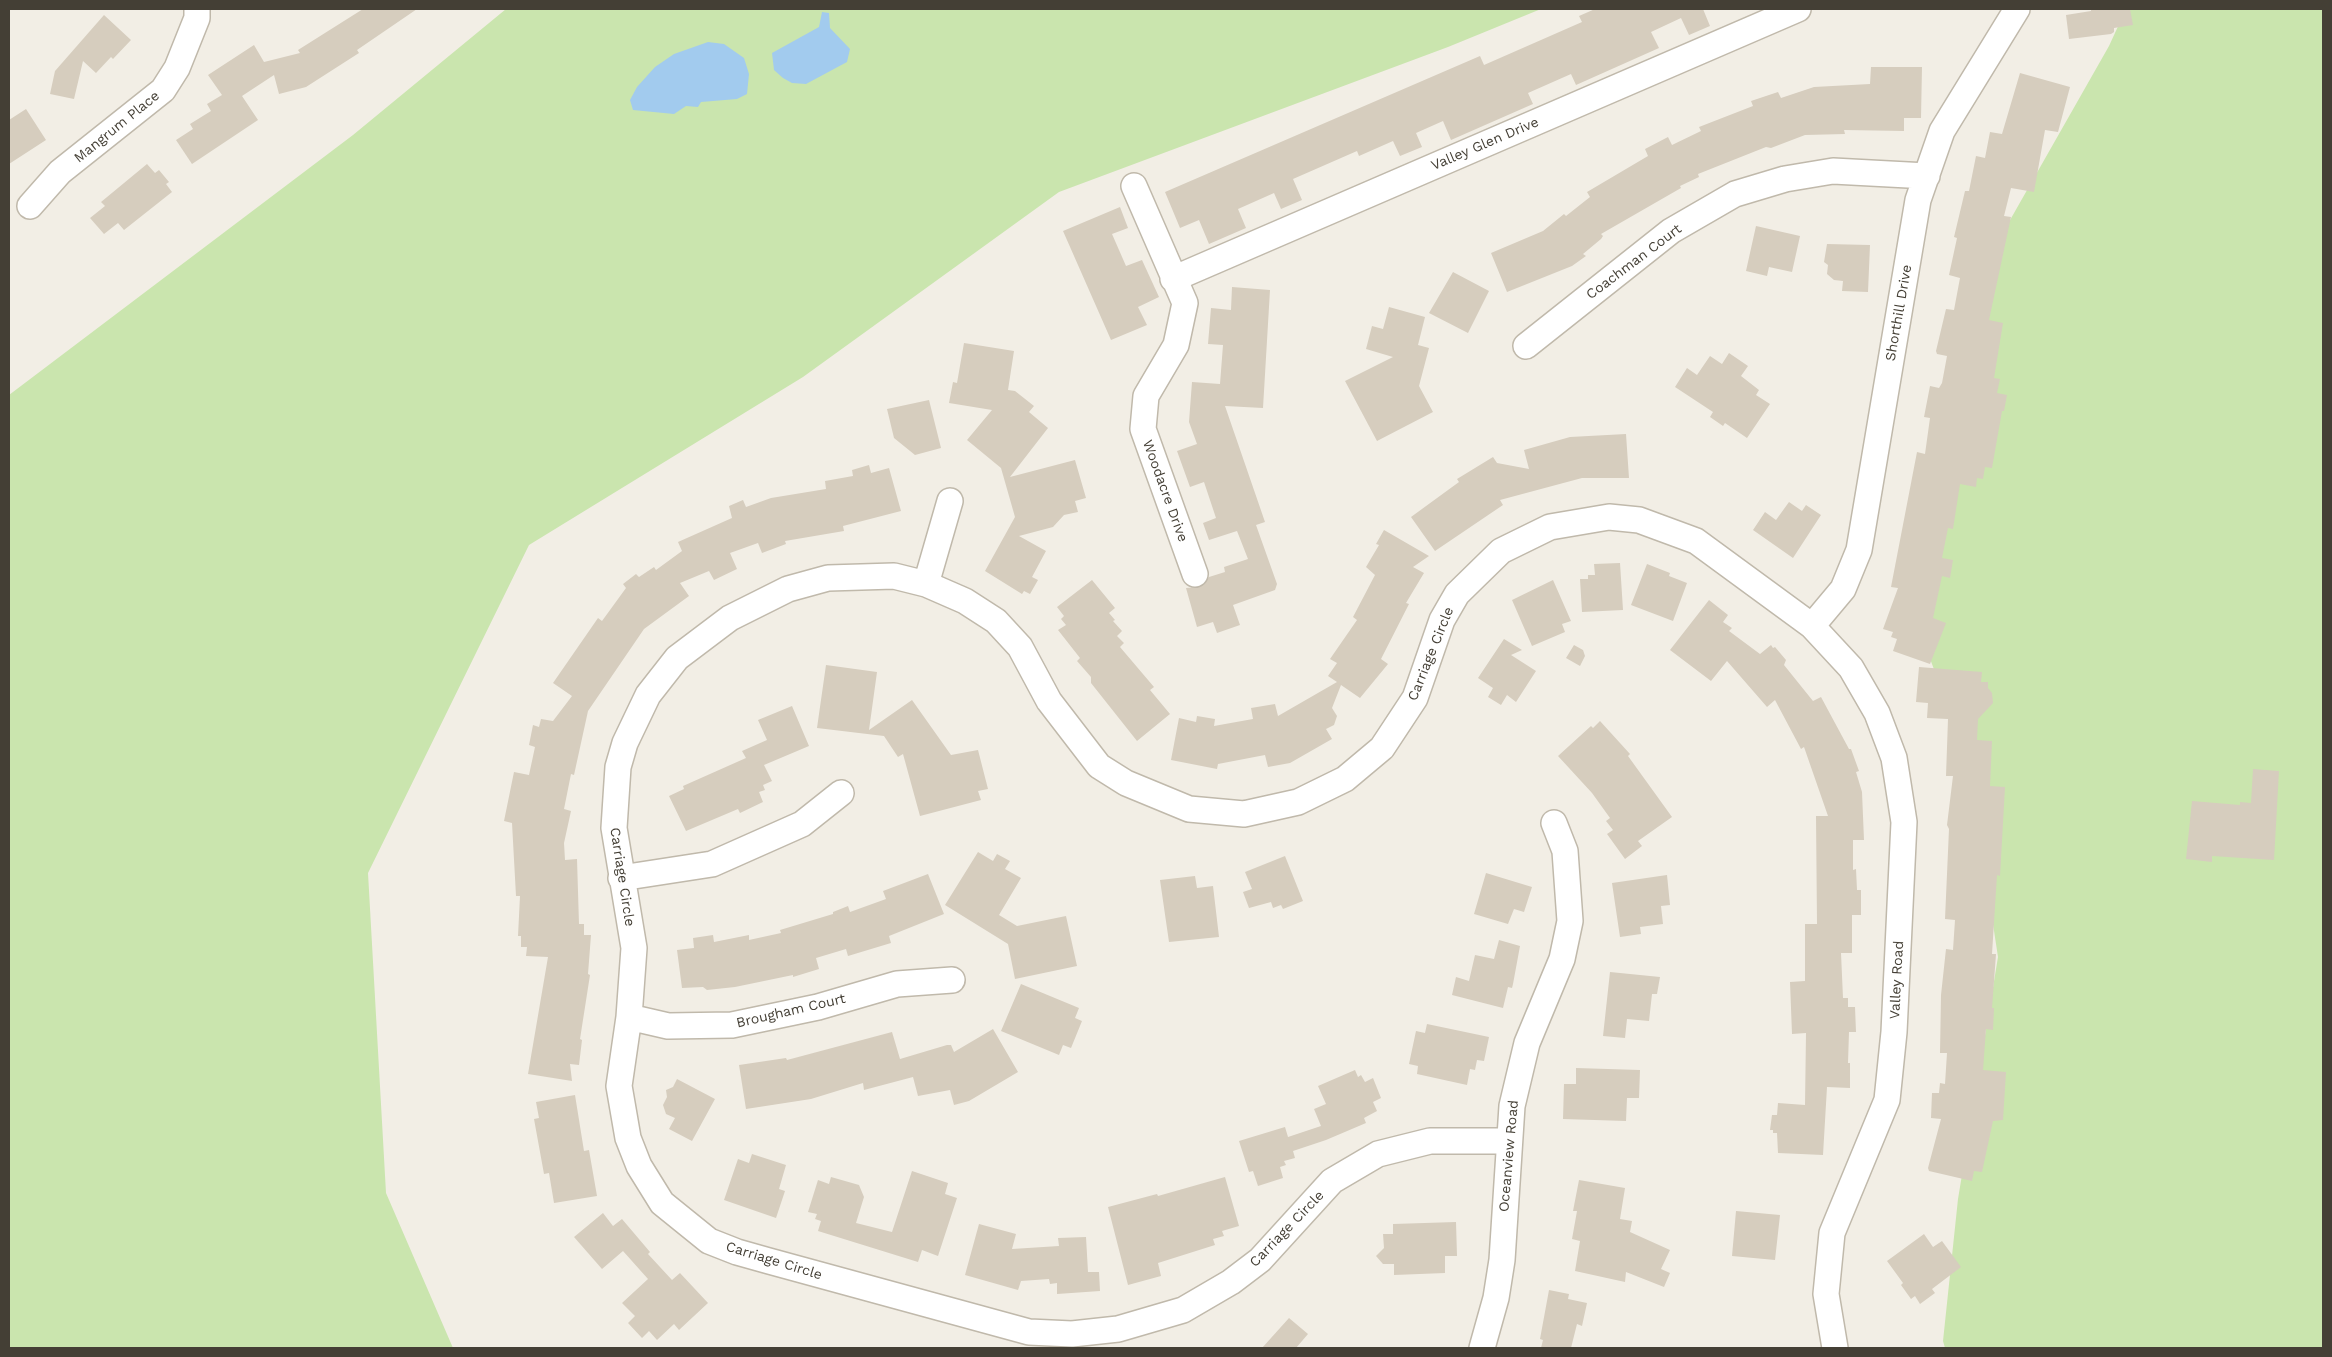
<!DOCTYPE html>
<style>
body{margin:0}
#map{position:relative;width:2332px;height:1357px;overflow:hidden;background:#f2eee5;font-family:"Work Sans",sans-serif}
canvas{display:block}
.frame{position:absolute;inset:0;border:10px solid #443f35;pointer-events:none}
</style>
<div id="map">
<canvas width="2332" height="1357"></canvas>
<div class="frame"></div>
</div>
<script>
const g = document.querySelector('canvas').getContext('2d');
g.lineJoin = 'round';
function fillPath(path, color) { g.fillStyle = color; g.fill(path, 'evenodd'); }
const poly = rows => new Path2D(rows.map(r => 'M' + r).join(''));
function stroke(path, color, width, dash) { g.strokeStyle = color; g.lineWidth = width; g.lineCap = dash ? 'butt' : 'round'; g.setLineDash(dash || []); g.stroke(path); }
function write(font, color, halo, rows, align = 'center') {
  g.font = font + ' "Work Sans",sans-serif'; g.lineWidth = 4; g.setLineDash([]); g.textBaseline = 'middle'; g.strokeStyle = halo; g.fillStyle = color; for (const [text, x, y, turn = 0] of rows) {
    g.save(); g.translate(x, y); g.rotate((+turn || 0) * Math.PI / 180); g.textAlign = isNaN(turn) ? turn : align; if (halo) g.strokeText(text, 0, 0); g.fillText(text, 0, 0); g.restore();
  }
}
const green = poly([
 [506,9,1541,9,1448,47,1059,192,803,377,529,545,368,873,386,1193,453,1348,9,1348,9,395,353,135],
 [2126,9,2323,9,2323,1348,1945,1348,1943,1341,1958,1199,1998,957,1968,760,1923,640,1993,250,2109,46]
]);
const water = poly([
 [822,12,829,13,830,28,850,49,847,62,806,84,792,83,783,78,774,70,772,53,819,27],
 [708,42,724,44,744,58,749,74,747,94,737,99,701,102,698,107,686,106,674,114,633,110,630,100,637,87,655,67,674,54]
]);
const building = poly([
 [363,9,417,9,357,50,359,53,306,87,279,94,274,75,242,96,258,120,192,164,176,140,193,129,190,124,211,111,207,104,222,95,208,75,254,45,264,62,300,53,298,50],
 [1595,9,1703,9,1710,26,1689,35,1681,18,1651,32,1659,48,1576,85,1571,74,1528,93,1533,104,1451,140,1443,121,1416,133,1422,147,1400,156,1393,141,1359,156,1357,151,1293,179,1302,200,1281,209,1274,193,1238,209,1246,228,1209,244,1199,220,1180,228,1165,192,1480,56,1484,65,1582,22,1579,16],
 [2091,9,2130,9,2133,25,2114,28,2114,32,2111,34,2069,39,2066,15,2091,11],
 [104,15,131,40,113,59,111,57,96,73,83,61,74,99,50,94,55,71],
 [1871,67,1922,67,1921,118,1904,118,1904,131,1844,130,1845,134,1805,135,1771,148,1766,147,1698,174,1699,177,1680,186,1681,188,1601,234,1603,236,1601,239,1583,254,1586,256,1572,266,1507,292,1491,253,1543,231,1564,214,1566,216,1590,197,1587,192,1648,156,1645,149,1668,137,1672,145,1701,131,1699,127,1753,106,1751,101,1778,92,1781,98,1814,87,1870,84],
 [2020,73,2070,87,2058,132,2045,130,2034,192,2011,188,2004,216,2011,217,1989,320,2003,323,1994,378,2000,379,1997,393,2007,395,2004,411,2002,411,1992,468,1985,467,1983,479,1977,478,1976,487,1960,484,1953,529,1948,528,1942,558,1953,560,1950,578,1942,576,1933,618,1946,623,1930,664,1893,651,1897,639,1891,637,1893,632,1883,629,1898,588,1891,587,1917,452,1925,454,1930,418,1924,417,1930,386,1939,388,1942,383,1947,356,1937,354,1936,351,1946,309,1954,310,1960,278,1949,275,1957,238,1954,237,1965,191,1969,191,1976,156,1985,158,1990,132,2002,134],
 [26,109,46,140,9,164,9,120],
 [147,164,155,173,159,170,169,182,166,184,172,192,124,230,118,223,104,234,90,218,105,206,101,202],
 [1120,207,1128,228,1112,234,1126,266,1142,260,1159,297,1138,307,1147,325,1111,340,1063,231],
 [1756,226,1800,236,1792,272,1769,267,1767,276,1746,271],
 [1827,244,1870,245,1868,292,1842,291,1843,281,1834,280,1827,274,1828,265,1824,262],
 [1453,272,1489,291,1468,333,1429,313],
 [1232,287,1270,290,1263,408,1225,406,1265,522,1256,525,1277,584,1275,590,1233,605,1240,625,1217,633,1213,622,1197,627,1186,588,1200,587,1209,577,1225,572,1224,567,1248,559,1237,531,1209,540,1203,523,1216,518,1204,482,1190,487,1177,451,1197,444,1189,422,1192,382,1220,384,1223,345,1208,344,1211,308,1231,310],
 [1389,307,1425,317,1418,345,1429,348,1419,386,1433,412,1377,441,1345,381,1393,357,1366,349,1372,326,1383,329],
 [964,343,1014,351,1008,390,1015,391,1034,406,1029,412,1048,428,1010,477,1075,460,1086,498,1075,501,1078,512,1064,515,1053,527,1019,536,1046,551,1032,577,1038,580,1030,594,1024,591,1022,594,985,571,1015,517,1001,468,967,440,992,410,949,403,953,382,957,383],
 [1729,353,1748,366,1741,376,1759,390,1756,395,1770,404,1747,438,1725,423,1723,426,1710,417,1713,412,1675,387,1687,368,1697,375,1710,356,1722,364],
 [929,400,941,448,915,455,894,438,887,409],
 [1626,434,1629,478,1582,478,1500,500,1503,505,1435,551,1411,517,1459,482,1457,479,1493,457,1497,463,1529,469,1524,450,1570,437],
 [869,465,871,473,889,468,901,511,843,526,844,531,785,541,786,544,762,553,758,543,730,553,737,569,714,580,709,571,680,583,689,596,644,629,588,711,574,775,571,774,564,809,571,811,564,843,565,860,577,859,579,924,584,924,584,935,591,935,588,974,590,975,580,1039,582,1040,579,1065,570,1064,572,1081,528,1074,548,957,526,956,527,947,521,947,521,936,518,936,520,896,516,896,512,823,504,821,514,772,529,775,535,747,529,745,533,725,539,727,541,719,553,721,572,696,553,683,598,618,602,621,626,588,623,584,636,574,639,577,654,567,656,570,682,551,678,542,732,518,729,506,743,500,746,507,771,498,826,489,825,481,853,476,852,470],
 [1789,502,1802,511,1806,505,1821,515,1793,558,1753,530,1765,512,1776,520],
 [1384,530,1429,556,1413,567,1424,573,1406,603,1409,604,1381,659,1388,664,1360,698,1341,685,1332,708,1337,716,1334,725,1326,729,1332,739,1290,763,1268,767,1265,755,1218,764,1217,769,1171,760,1179,718,1196,722,1197,716,1215,719,1214,726,1253,719,1251,708,1275,704,1278,716,1337,682,1328,676,1337,663,1330,659,1357,620,1353,617,1375,575,1366,567,1379,545,1376,544],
 [1620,563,1623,610,1582,612,1580,579,1588,579,1588,575,1595,575,1594,564],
 [1647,564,1670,573,1669,576,1687,583,1673,621,1631,605],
 [1092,580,1115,608,1109,613,1115,620,1113,621,1122,631,1117,636,1124,643,1120,647,1154,687,1150,690,1170,714,1137,741,1091,683,1091,677,1077,661,1080,658,1058,630,1066,625,1061,619,1064,616,1057,607],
 [1553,580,1571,621,1562,624,1565,632,1532,646,1512,600],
 [1709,600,1728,615,1723,622,1732,628,1729,631,1760,654,1771,645,1773,648,1775,647,1786,660,1784,665,1813,701,1821,697,1849,749,1851,749,1859,771,1856,772,1862,792,1864,840,1853,840,1853,870,1856,869,1857,890,1861,890,1861,915,1852,915,1852,953,1841,953,1843,998,1848,998,1848,1007,1855,1007,1856,1032,1849,1032,1848,1063,1850,1063,1850,1088,1827,1087,1823,1155,1778,1153,1777,1133,1773,1133,1773,1130,1770,1130,1772,1115,1777,1115,1778,1103,1805,1105,1806,1033,1792,1034,1790,982,1805,981,1805,924,1817,924,1816,816,1828,816,1804,747,1801,749,1775,700,1767,707,1727,661,1711,681,1670,650],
 [1504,639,1522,650,1511,655,1536,671,1516,702,1507,695,1501,705,1488,697,1493,688,1478,678],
 [1574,645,1583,650,1585,656,1580,666,1566,658],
 [826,665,877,672,869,730,912,700,951,755,978,750,988,789,978,791,981,800,920,816,903,754,898,757,884,736,817,728],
 [1919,667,1982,672,1981,682,1988,682,1988,688,1992,693,1993,703,1978,719,1977,740,1992,741,1990,786,2005,787,2000,876,1997,875,1992,954,1996,954,1992,1008,1994,1008,1993,1030,1986,1029,1983,1070,2006,1072,2003,1120,1993,1121,1982,1172,1974,1171,1972,1181,1929,1171,1928,1168,1941,1119,1931,1118,1932,1093,1939,1093,1940,1083,1945,1084,1947,1053,1940,1053,1941,995,1946,949,1953,950,1955,920,1945,919,1949,829,1947,825,1953,776,1946,776,1948,719,1927,718,1928,703,1916,702],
 [792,706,809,746,764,765,772,781,763,785,765,790,759,792,763,802,740,813,738,809,686,831,669,796,684,789,683,786,746,758,742,751,767,740,758,720],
 [1600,721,1630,754,1628,756,1672,817,1638,841,1642,846,1625,859,1607,834,1613,830,1606,821,1610,818,1592,793,1558,756,1591,726,1593,728],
 [2253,769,2279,771,2274,860,2212,856,2212,862,2186,859,2192,801,2240,805,2240,802,2251,803],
 [978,852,993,861,997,854,1010,861,1005,869,1021,878,999,915,1017,926,1066,916,1077,966,1015,979,1008,944,945,905],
 [1285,856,1303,901,1283,909,1281,905,1273,908,1271,902,1249,908,1243,892,1252,889,1245,872],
 [1486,873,1532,887,1524,912,1514,909,1508,924,1474,914],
 [928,874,944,914,889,936,891,943,848,956,846,949,816,958,819,969,793,977,793,975,735,987,707,990,703,987,682,988,677,950,694,948,693,938,713,935,714,942,749,935,749,940,781,933,780,930,833,914,833,912,848,906,850,912,886,899,883,891],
 [1667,875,1670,905,1661,906,1663,924,1640,927,1641,934,1620,937,1612,883],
 [1195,876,1197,888,1213,886,1219,937,1169,942,1160,880],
 [1499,940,1520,946,1513,984,1512,988,1508,987,1503,1008,1452,995,1456,977,1469,981,1475,955,1494,959],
 [1610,972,1660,977,1657,994,1652,994,1649,1021,1627,1019,1625,1038,1603,1036],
 [1021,984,1079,1008,1075,1018,1082,1021,1071,1048,1063,1045,1059,1055,1001,1031],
 [1427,1024,1489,1037,1484,1061,1477,1060,1475,1070,1470,1069,1467,1085,1417,1074,1418,1066,1409,1064,1416,1031,1425,1033],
 [993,1029,1018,1072,969,1101,954,1105,950,1090,918,1096,913,1077,864,1090,863,1083,811,1099,746,1109,739,1065,786,1058,787,1060,892,1032,900,1059,947,1045,951,1045,954,1052],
 [1576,1068,1640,1070,1639,1098,1627,1098,1626,1121,1563,1119,1564,1084,1576,1084],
 [1355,1070,1358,1077,1361,1075,1365,1082,1373,1078,1381,1098,1373,1102,1377,1111,1364,1118,1366,1123,1326,1140,1293,1151,1295,1158,1284,1161,1286,1165,1280,1167,1283,1178,1258,1186,1253,1171,1249,1172,1239,1141,1285,1127,1288,1137,1321,1126,1314,1109,1326,1104,1318,1086],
 [677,1079,715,1099,692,1141,669,1129,675,1118,666,1114,663,1105,667,1097,666,1090,673,1087],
 [575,1095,584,1151,589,1150,597,1196,554,1203,549,1173,544,1174,534,1119,539,1118,536,1102],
 [752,1154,786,1165,779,1189,785,1191,776,1218,724,1200,738,1159,749,1163],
 [912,1171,948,1183,945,1194,957,1198,938,1256,922,1250,918,1262,818,1231,821,1221,815,1219,817,1214,808,1212,818,1180,829,1184,831,1177,859,1185,864,1197,856,1223,892,1232],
 [1225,1177,1239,1226,1222,1231,1224,1236,1213,1239,1215,1245,1158,1263,1161,1276,1128,1285,1108,1207,1157,1194,1158,1196],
 [1579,1180,1625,1188,1620,1219,1632,1221,1630,1232,1670,1250,1661,1269,1670,1273,1664,1287,1626,1272,1625,1282,1575,1271,1580,1241,1572,1239,1577,1211,1573,1211],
 [1736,1211,1780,1215,1775,1260,1732,1256],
 [603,1213,613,1226,622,1219,650,1252,648,1254,672,1280,680,1273,708,1303,679,1330,674,1324,657,1340,649,1331,642,1338,628,1323,635,1316,622,1303,648,1279,623,1251,602,1269,574,1237],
 [1456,1222,1457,1256,1445,1256,1445,1273,1394,1275,1394,1264,1383,1264,1376,1256,1384,1248,1383,1234,1393,1234,1393,1224],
 [979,1224,1016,1234,1012,1249,1059,1246,1058,1238,1086,1237,1088,1272,1099,1272,1100,1291,1057,1294,1057,1283,1050,1284,1049,1279,1021,1281,1018,1290,965,1275],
 [1924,1234,1933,1247,1942,1241,1961,1267,1932,1289,1935,1293,1920,1304,1915,1296,1911,1299,1901,1285,1903,1283,1887,1261],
 [1549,1290,1569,1294,1568,1299,1587,1303,1582,1326,1577,1324,1571,1348,1541,1348,1543,1340,1540,1339],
 [1289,1318,1308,1334,1296,1348,1262,1348]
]);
const minor = poly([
 [1134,186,1185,303,1176,345,1146,396,1143,429,1195,574],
 [30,206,60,172,163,90,177,68,197,18,197,9],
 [1173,279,1798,9],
 [1526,346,1671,231,1735,194,1785,179,1833,171,1927,176],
 [926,584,950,501],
 [1812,626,1843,589,1859,550,1918,200,1942,131,2017,9],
 [621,878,712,864,802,824,841,793],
 [629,1017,668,1026,732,1025,818,1007,897,984,952,980],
 [1508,1141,1430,1141,1378,1154,1332,1181,1260,1260,1231,1282,1183,1310,1118,1329,1072,1334,1029,1332,769,1261,737,1252,709,1241,662,1203,639,1166,628,1138,619,1086,629,1017,634,948,614,828,618,767,625,743,648,695,677,658,730,618,788,589,828,578,894,576,926,584,965,601,996,621,1020,647,1049,701,1099,766,1126,783,1189,809,1244,814,1298,802,1345,779,1382,748,1415,698,1442,620,1457,594,1501,551,1550,527,1609,517,1639,520,1696,541,1812,626,1851,668,1877,713,1894,758,1904,822,1894,1032,1887,1100,1832,1233,1826,1294,1835,1348],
 [1482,1348,1496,1298,1502,1260,1512,1106,1527,1043,1562,959,1570,921,1565,851,1554,823]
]);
const streetNames = [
 ["Mangrum Place",117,127,-39],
 ["Valley Glen Drive",1485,144,-23],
 ["Coachman Court",1634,262,-37],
 ["Shorthill Drive",1899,313,-80],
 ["Woodacre Drive",1165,491,70],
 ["Carriage Circle",1431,654,-68],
 ["Carriage Circle",622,877,81],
 ["Valley Road",1897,980,-87],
 ["Brougham Court",791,1011,-13],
 ["Oceanview Road",1509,1156,-85],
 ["Carriage Circle",1287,1229,-46],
 ["Carriage Circle",774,1261,17]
];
fillPath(green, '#cae5ae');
fillPath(water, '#a2cbee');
fillPath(building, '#d6cdbe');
stroke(minor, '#c0b9ab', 28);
stroke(minor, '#fff', 25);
write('14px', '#443f35', '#fff', streetNames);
</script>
